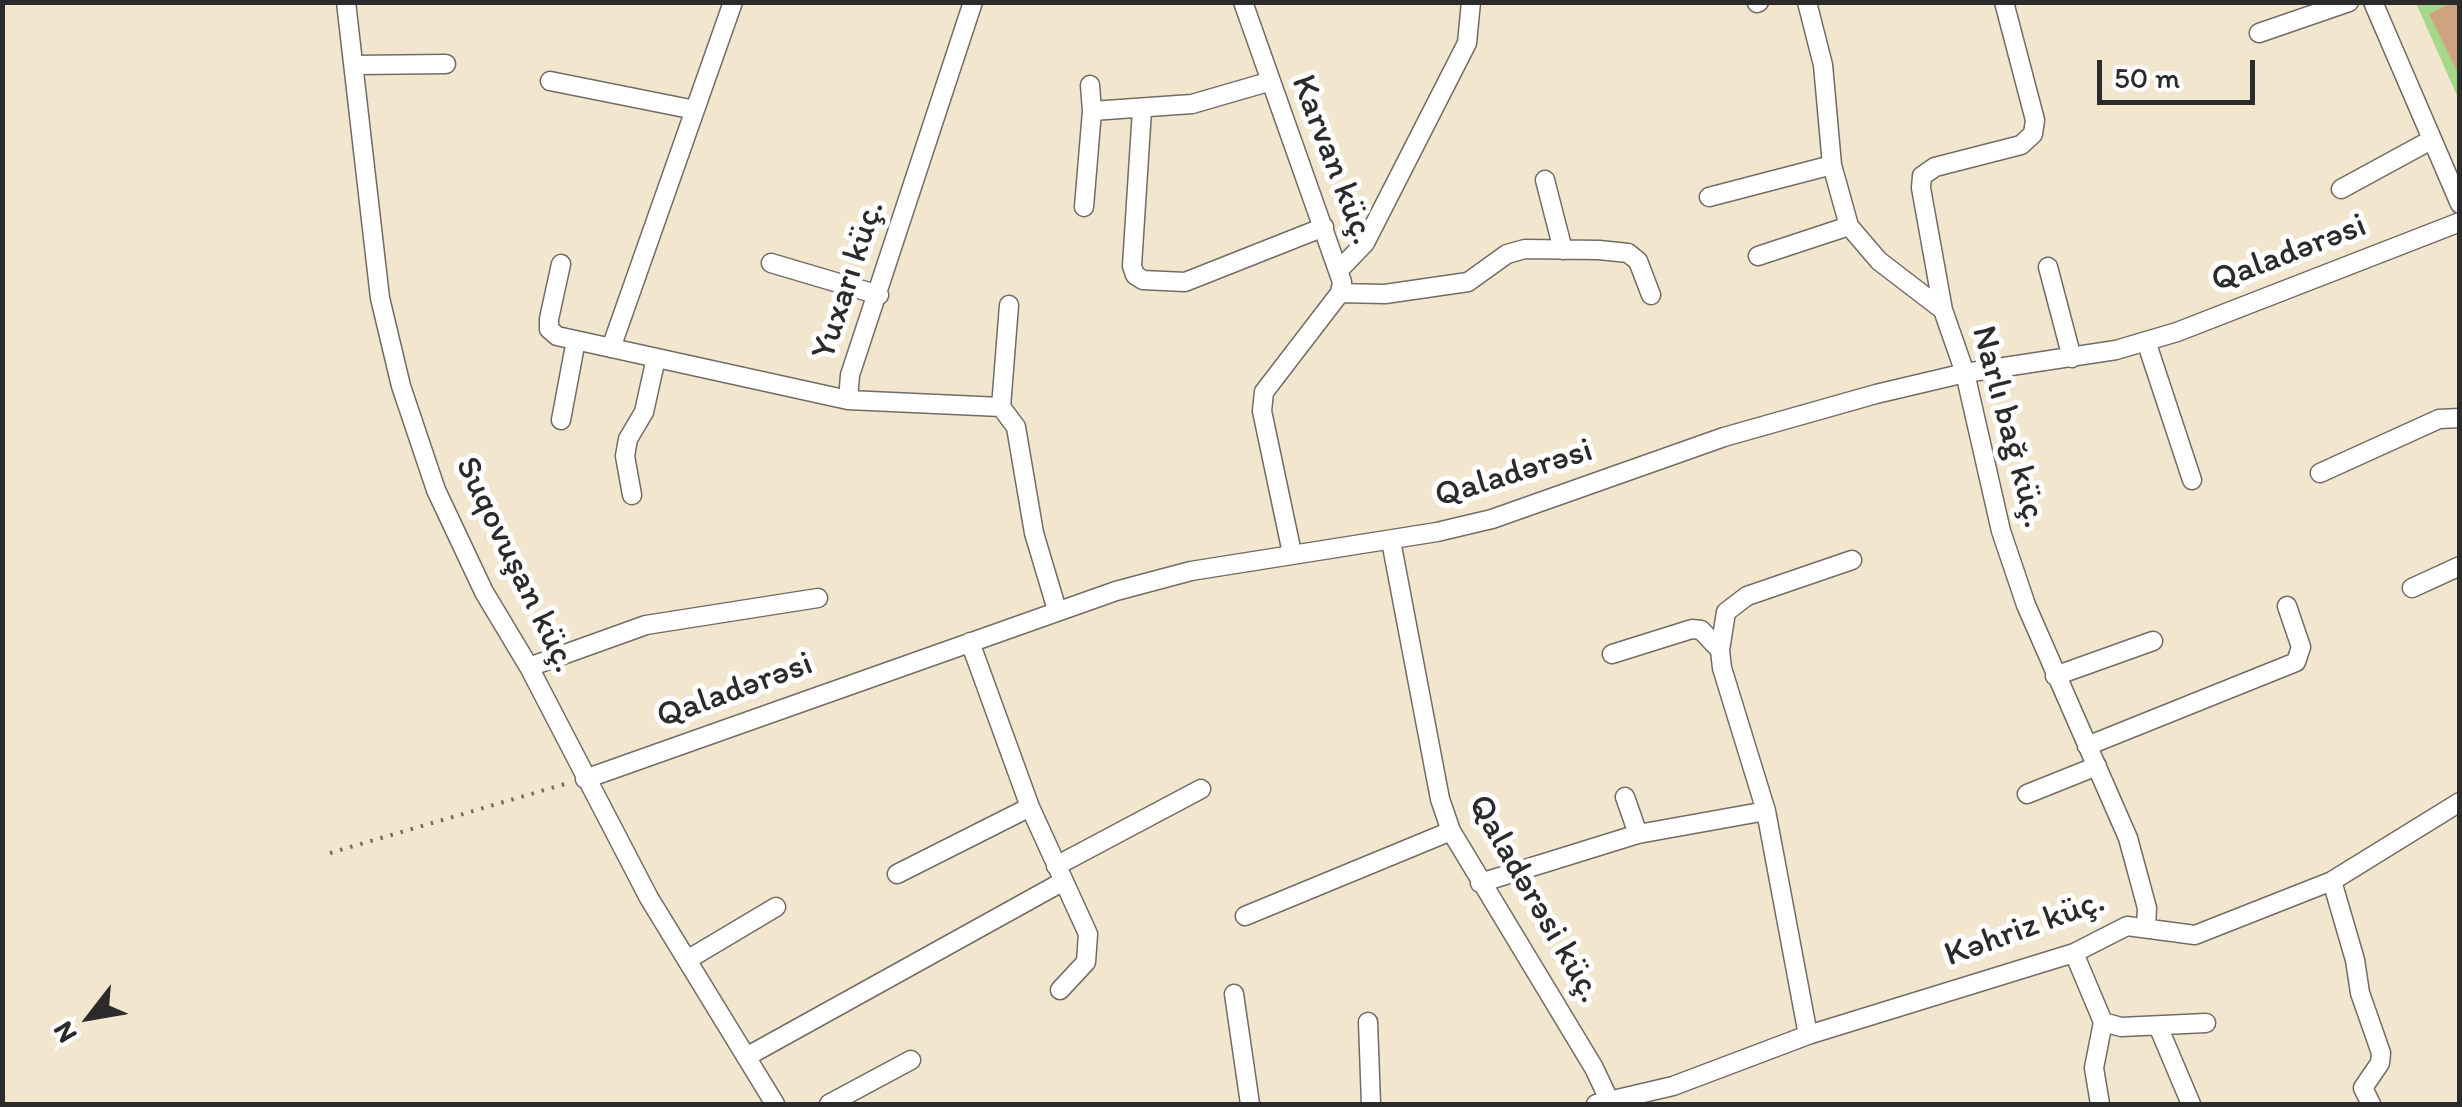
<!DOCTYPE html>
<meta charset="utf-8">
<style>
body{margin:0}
#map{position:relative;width:2462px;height:1107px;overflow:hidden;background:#f3e6ce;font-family:Itim,sans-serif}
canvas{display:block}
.frame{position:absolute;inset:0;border:5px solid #2b2b2b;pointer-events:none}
.north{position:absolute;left:40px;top:967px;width:100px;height:100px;-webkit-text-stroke:8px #fff;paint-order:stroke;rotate:239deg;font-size:28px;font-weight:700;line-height:40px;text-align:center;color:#2b2b2b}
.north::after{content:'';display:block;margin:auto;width:35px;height:45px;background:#2b2b2b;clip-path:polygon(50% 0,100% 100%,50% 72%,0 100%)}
.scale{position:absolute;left:2097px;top:60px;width:158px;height:45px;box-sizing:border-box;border:5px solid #2b2b2b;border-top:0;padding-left:12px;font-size:30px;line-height:35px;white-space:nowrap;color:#2b2b2b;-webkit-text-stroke:8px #fff;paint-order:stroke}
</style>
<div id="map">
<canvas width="2462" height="1107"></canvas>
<div class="frame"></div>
<div class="north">N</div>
<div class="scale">50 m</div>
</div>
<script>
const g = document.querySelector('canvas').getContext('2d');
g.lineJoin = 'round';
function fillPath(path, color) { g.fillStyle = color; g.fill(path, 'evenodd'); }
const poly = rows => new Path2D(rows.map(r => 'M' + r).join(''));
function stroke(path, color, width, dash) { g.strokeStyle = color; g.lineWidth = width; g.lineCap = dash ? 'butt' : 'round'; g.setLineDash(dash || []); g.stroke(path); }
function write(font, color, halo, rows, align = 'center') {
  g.font = font + ' Itim,sans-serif'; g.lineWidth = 10; g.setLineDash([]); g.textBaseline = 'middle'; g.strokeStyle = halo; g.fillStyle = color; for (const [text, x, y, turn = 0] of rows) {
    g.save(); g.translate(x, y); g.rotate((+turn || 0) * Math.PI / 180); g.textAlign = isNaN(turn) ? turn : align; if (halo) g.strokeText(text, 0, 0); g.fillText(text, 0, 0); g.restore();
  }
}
const green = poly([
 [2416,3,2459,3,2459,100]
]);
const building = poly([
 [2453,2,2460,2,2460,77,2429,14]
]);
const path = poly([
 [330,853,565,784]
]);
const minor = poly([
 [346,2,380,298,401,386,436,490,484,592,529,667,649,898,775,1104],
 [973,2,850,375,848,400,1001,407,1016,427,1034,533,1057,610],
 [1243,2,1342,282,1340,293,1264,392,1262,411,1292,553],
 [1807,2,1823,65,1832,165,1849,226,1879,261,1943,310],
 [2004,2,2035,120,2033,134,2021,145,1935,167,1922,176,1921,188,1943,310,1965,373,2001,531,2026,605,2128,838,2147,908,2146,927],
 [2373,2,2460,204],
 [1757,3,1759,2],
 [2259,33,2349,2],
 [356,65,446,64],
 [550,81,695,110],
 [1142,110,1132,266,1135,275,1143,280,1185,282,1324,227],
 [1092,111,1192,104,1268,82],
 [1545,180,1563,250],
 [2341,189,2431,140],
 [1709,197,1832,165],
 [1084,207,1092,111,1090,85],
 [1758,256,1849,226],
 [771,263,879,295],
 [561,264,549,319,549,329,557,336,848,400],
 [2048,267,2072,358],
 [1339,270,1365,243,1467,43,1471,2],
 [1340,293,1385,294,1468,282,1507,254,1525,249,1599,250,1628,253,1638,261,1651,295],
 [2146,341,2192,480],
 [611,348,733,2],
 [1001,407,1009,305],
 [561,420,576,340],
 [2320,473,2439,419,2460,418],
 [632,495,625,456,628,439,644,412,656,358],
 [1391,541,1440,799,1451,831,1594,1068,1611,1104],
 [2412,588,2460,566],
 [970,642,1030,807,1088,934,1086,962,1060,990],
 [1612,654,1692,629,1701,630,1720,650],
 [529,667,646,625,818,598],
 [2055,676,2153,641],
 [2087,746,2296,662,2301,647,2287,606],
 [585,779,1116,591,1191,571,1437,532,1492,519,1724,437,1876,394,1965,373,2116,350,2177,332,2460,222],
 [2027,794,2097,766],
 [1625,797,1638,834],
 [1766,811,1722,668,1720,650,1726,612,1747,596,1852,560],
 [1056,866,1201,789],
 [897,874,1030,807],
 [2332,881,2355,960,2360,993,2381,1053,2380,1063,2363,1088,2371,1104],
 [1480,883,1638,834,1766,811,1808,1035],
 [1245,916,1451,831],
 [2074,953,2103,1022,2094,1068,2100,1104],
 [687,960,776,907],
 [1234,994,1250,1104],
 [1368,1022,1371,1104],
 [2103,1022,2121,1027,2206,1023],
 [2158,1026,2191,1104],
 [746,1057,1062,882],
 [829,1104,911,1060],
 [1596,1104,1673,1086,1808,1035,2074,953,2127,926,2195,935,2332,881,2460,802]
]);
const streetNames = [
 ["Karvan küç.",1332,160,69],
 ["Qaladərəsi",2289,254,-21],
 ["Yuxarı küç.",849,280,-72],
 ["Narlı bağ küç.",2008,427,75],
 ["Qaladərəsi",1514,474,-17],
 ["Suqovuşan küç.",515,565,64],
 ["Qaladərəsi",735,691,-20],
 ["Qaladərəsi küç.",1534,899,60],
 ["Kəhriz küç.",2025,929,-20]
];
fillPath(green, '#a5d888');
fillPath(building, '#cfa280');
stroke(minor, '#716c64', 21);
stroke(path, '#716c64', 4, [2.5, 8]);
stroke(minor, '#fff', 18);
write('35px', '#2b2b2b', '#fff', streetNames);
</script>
